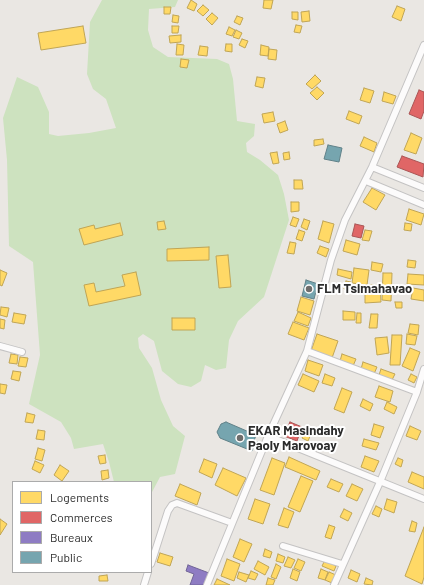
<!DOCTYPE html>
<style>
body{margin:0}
#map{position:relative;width:424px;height:585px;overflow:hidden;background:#eae7e3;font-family:Barlow,sans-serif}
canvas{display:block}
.legend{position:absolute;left:12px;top:481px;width:140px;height:92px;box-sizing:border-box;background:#fff;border:1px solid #ababab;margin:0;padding:5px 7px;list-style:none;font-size:12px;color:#2c2c2c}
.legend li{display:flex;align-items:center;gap:8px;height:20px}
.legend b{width:20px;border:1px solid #ababab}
</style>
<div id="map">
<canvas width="424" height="585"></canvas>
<ul class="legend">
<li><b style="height:11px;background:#ffd966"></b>Logements</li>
<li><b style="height:11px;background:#e06666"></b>Commerces</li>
<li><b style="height:11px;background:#8e7cc3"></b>Bureaux</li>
<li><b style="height:11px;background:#76a5af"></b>Public</li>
</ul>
</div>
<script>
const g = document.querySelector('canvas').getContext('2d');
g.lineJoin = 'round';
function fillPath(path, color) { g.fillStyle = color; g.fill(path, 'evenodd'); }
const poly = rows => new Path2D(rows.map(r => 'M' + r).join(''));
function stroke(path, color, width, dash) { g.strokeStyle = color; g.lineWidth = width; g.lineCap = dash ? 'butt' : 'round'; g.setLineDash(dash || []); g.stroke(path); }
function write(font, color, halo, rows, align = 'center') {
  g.font = font + ' Barlow,sans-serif'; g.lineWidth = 4; g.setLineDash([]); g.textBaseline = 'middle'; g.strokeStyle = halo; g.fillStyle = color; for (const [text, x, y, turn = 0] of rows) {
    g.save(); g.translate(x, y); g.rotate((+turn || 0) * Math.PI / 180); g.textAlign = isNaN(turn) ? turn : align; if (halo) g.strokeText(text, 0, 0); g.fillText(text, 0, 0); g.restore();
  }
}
const green = poly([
 [102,0,178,0,175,7,149,9,148,30,153,47,168,57,217,59,229,64,233,79,237,121,255,124,254,136,246,143,247,152,260,160,278,175,284,194,289,220,264,297,238,321,229,340,226,368,216,370,205,365,201,381,191,387,178,384,162,371,154,341,143,334,138,338,139,348,152,368,161,400,173,426,185,436,175,474,160,477,151,494,151,482,114,482,109,462,103,444,74,449,71,438,61,422,29,404,40,355,33,262,9,246,7,160,3,118,17,77,38,87,49,112,49,134,58,136,89,133,116,128,106,99,93,89,87,74,90,22]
]);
const homes = poly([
 [191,0,197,4,194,11,187,8,191,0],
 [264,0,273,0,271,9,263,8,264,0],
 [203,5,209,10,203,16,197,11,203,5],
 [397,6,405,9,401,21,392,17,397,6],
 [164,7,171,7,170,14,164,14,164,7],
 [309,11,310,21,302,22,301,12,309,11],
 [292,12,298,12,298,20,292,19,292,12],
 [212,13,218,18,212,25,206,19,212,13],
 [173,15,179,16,178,23,172,22,173,15],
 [237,16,243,18,240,25,234,22,237,16],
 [296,25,302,26,300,33,294,32,296,25],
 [83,26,86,43,41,50,38,33,83,26],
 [172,26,179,26,178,33,172,33,172,26],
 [229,27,235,30,232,36,226,34,229,27],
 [236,30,242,33,239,39,233,37,236,30],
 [181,35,181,42,170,43,169,36,181,35],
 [242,39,248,41,245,48,239,45,242,39],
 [177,44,184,45,183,55,176,55,177,44],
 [226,44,232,44,232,52,225,51,226,44],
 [261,45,269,47,268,56,260,55,261,45],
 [200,46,208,47,207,56,198,55,200,46],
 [269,49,277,50,276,60,268,59,269,49],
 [181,59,189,60,187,68,180,67,181,59],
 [315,75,321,81,312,89,306,84,315,75],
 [257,77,265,78,263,88,255,86,257,77],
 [317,87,324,93,317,100,310,93,317,87],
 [364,88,374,91,370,103,360,100,364,88],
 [384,92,396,96,393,104,382,101,384,92],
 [349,111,362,116,359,124,346,119,349,111],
 [273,112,275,121,264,123,262,114,273,112],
 [285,121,288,130,280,133,277,124,285,121],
 [411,133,422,138,416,154,404,150,411,133],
 [364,137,377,143,374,152,360,146,364,137],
 [323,139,324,144,314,146,314,140,323,139],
 [277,152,279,163,273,164,270,153,277,152],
 [289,152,290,159,284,160,283,153,289,152],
 [294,180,302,180,303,189,294,189,294,180],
 [372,188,385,195,376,210,363,202,372,188],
 [291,202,299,202,299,211,291,212,291,202],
 [409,209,424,214,421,225,406,220,409,209],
 [293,217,299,219,296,227,290,225,293,217],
 [304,219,310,221,307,230,301,227,304,219],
 [164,221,166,229,158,230,157,222,164,221],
 [323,221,334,224,329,243,318,239,323,221],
 [120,223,123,235,84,245,79,229,94,225,95,229,120,223],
 [405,223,412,224,411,231,404,230,405,223],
 [299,230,305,232,302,241,296,239,299,230],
 [365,230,372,231,369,241,362,240,365,230],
 [346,240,360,244,357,255,343,251,346,240],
 [290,242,296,243,294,254,287,253,290,242],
 [320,246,329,249,326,257,317,253,320,246],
 [209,247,209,260,167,261,167,249,209,247],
 [228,255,231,287,219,288,216,256,228,255],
 [408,260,416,261,415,268,407,267,408,260],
 [372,262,383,264,381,272,371,270,372,262],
 [354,268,369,270,367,285,352,283,354,268],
 [338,269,352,272,351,279,337,275,338,269],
 [0,270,7,273,2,286,0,285,0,270],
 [136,272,141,295,89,306,84,285,94,283,96,292,125,286,122,275,136,272],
 [383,273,392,273,391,301,382,300,383,273],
 [408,274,424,275,424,285,407,284,408,274],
 [346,281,351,282,349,290,344,289,346,281],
 [365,285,380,285,381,302,365,303,365,285],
 [397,286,404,287,403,294,396,293,397,286],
 [413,288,424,290,424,301,411,299,413,288],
 [301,297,314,301,310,315,297,311,301,297],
 [395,302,402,302,402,308,396,308,395,302],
 [1,307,9,308,7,317,0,315,1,307],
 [343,311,355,312,355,320,343,320,343,311],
 [298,312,311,318,308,326,294,321,298,312],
 [14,313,26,315,24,324,12,322,14,313],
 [357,313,361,313,361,323,356,323,357,313],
 [371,314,378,314,377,328,369,328,371,314],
 [172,318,195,318,195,330,172,330,172,318],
 [0,319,5,320,4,329,0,328,0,319],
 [293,322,309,328,304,340,288,334,293,322],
 [410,324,419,325,418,335,408,333,410,324],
 [317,334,338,341,332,358,311,351,317,334],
 [407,334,417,336,415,345,406,344,407,334],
 [392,335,402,335,400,365,390,365,392,335],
 [387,337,389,353,377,355,375,338,387,337],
 [410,348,420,352,413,371,402,366,410,348],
 [11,354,18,355,17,364,9,363,11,354],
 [342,354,356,359,353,366,340,361,342,354],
 [20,357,28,358,26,367,18,366,20,357],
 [308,360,323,365,319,376,305,371,308,360],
 [363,362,377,367,374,374,361,369,363,362],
 [381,369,395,374,392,380,379,375,381,369],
 [13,371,21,372,19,381,11,379,13,371],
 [303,374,319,381,314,392,298,385,303,374],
 [325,374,335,378,332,386,322,383,325,374],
 [411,374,417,377,414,383,408,380,411,374],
 [0,384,7,385,5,394,0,393,0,384],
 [379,386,393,391,390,402,375,397,379,386],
 [342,388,352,392,344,413,334,409,342,388],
 [363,399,373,404,370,411,360,406,363,399],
 [387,402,397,407,394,414,384,409,387,402],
 [27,413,35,415,33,423,25,422,27,413],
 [374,424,384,427,380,438,371,435,374,424],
 [332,425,342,430,339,437,328,432,332,425],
 [410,426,421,431,417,440,406,436,410,426],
 [38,430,45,431,44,440,36,439,38,430],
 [305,432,311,434,308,441,302,438,305,432],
 [364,439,379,443,376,450,362,446,364,439],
 [38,448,45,450,42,461,35,459,38,448],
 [105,455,106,463,100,464,98,456,105,455],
 [365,456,379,461,374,472,361,467,365,456],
 [289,457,320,471,316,480,285,467,289,457],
 [272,458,285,463,274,495,260,490,272,458],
 [398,458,403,460,401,467,395,464,398,458],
 [204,459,217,464,212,478,199,472,204,459],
 [35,461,44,465,40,473,32,469,35,461],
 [60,465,69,471,62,481,54,475,60,465],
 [223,468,246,478,237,496,215,485,223,468],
 [108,470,109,478,102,480,101,471,108,470],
 [412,472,424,477,424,489,408,482,412,472],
 [301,476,313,481,300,512,288,507,301,476],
 [331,479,343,484,339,492,327,487,331,479],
 [180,484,201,493,197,505,175,496,180,484],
 [352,484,363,489,357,501,346,496,352,484],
 [255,499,270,504,263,524,248,519,255,499],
 [387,499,397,502,394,513,384,509,387,499],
 [376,506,382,509,379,517,372,514,376,506],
 [284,508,294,512,288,528,278,525,284,508],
 [344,509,352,513,348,521,340,517,344,509],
 [0,519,7,524,0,535,0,519],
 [412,521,417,523,415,532,409,531,412,521],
 [329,525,335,527,331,539,325,537,329,525],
 [424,527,424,577,422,584,405,576,424,527],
 [240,539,252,544,244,562,233,557,240,539],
 [265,549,272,552,270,558,263,556,265,549],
 [160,553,173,557,170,566,157,562,160,553],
 [278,554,285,557,283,563,276,561,278,554],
 [288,557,295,560,291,568,284,566,288,557],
 [227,559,240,564,234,581,221,576,227,559],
 [298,559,305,562,301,571,294,568,298,559],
 [325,560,336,566,334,571,322,566,325,560],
 [258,561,269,567,265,575,254,569,258,561],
 [276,564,281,567,276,579,271,577,276,564],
 [293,569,300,572,297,581,290,578,293,569],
 [321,569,328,572,325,580,318,578,321,569],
 [351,570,360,574,357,582,348,578,351,570],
 [251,571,258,574,255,580,248,578,251,571],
 [239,572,249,575,246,582,237,578,239,572],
 [329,572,336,575,332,583,325,580,329,572],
 [107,575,108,581,99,581,99,576,107,575],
 [268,578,275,580,273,585,266,585,268,578],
 [366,578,373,581,372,585,364,584,366,578],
 [217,579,230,585,214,585,217,579]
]);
const shops = poly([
 [419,90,424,92,424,111,421,119,409,114,419,90],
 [402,156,424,164,423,177,397,167,402,156],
 [355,224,364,226,361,238,352,236,355,224],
 [290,422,302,427,297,441,284,436,286,431,284,430,286,425,288,426,290,422]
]);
const offices = poly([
 [188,565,209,573,205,585,190,585,194,574,186,571,188,565]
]);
const public = poly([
 [328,145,342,148,339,162,324,159,328,145],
 [306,280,318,284,314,299,302,296,306,280],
 [226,422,256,435,254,441,258,442,256,447,254,446,252,451,220,438,217,432,221,424,226,422]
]);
const street = poly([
 [372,167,424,188],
 [366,181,424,205],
 [0,346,22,352],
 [307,351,417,392],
 [268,436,424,499],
 [283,546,342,564],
 [151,564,168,511,172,505,177,503,232,523],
 [144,585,148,572],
 [207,585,268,436,307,351,331,260,345,220,372,167,424,45],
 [334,585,380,482,417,392,424,369]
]);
const markers = [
 [309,289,4,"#6e6d6c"],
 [240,438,4,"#6e6d6c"]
];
const poiNames = [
 ["FLM Tsimahavao",317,289],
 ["EKAR Masindahy",248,431],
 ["Paoly Marovoay",248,446]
];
fillPath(green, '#cde2bf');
fillPath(homes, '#ffd966');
stroke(homes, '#c0a555', 1);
fillPath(shops, '#e06666');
stroke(shops, '#a55', 1);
fillPath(offices, '#8e7cc3');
stroke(offices, '#716496', 1);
fillPath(public, '#76a5af');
stroke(public, '#608188', 1);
stroke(street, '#c4c3c3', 8);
stroke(street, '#fcfbfb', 6);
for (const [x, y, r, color] of markers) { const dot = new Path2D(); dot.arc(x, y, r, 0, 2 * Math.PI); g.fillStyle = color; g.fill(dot); stroke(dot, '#fff', 1.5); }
write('bold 13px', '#2c2c2c', '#fff', poiNames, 'left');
</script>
